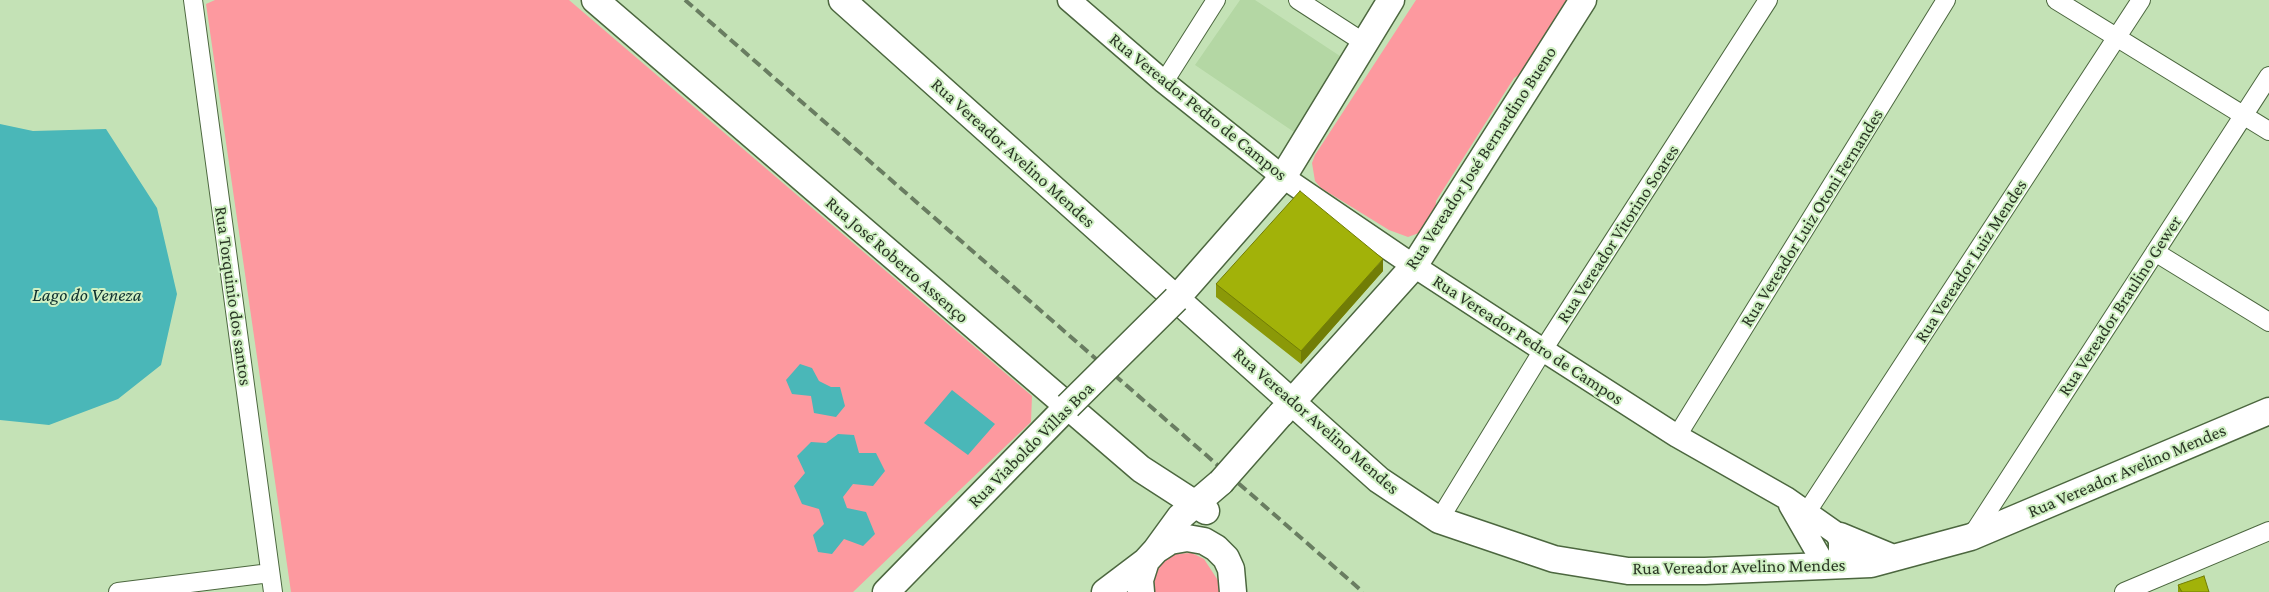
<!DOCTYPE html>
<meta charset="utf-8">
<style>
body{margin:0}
canvas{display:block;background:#c4e2b6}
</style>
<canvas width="2269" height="592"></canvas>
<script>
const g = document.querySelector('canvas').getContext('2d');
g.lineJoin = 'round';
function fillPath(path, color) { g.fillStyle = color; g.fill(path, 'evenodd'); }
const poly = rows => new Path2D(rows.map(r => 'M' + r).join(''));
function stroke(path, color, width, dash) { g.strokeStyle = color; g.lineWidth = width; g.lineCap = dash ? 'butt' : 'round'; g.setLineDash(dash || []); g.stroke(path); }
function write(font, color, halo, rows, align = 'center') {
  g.font = font + ' "Crimson Pro",serif'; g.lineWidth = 4; g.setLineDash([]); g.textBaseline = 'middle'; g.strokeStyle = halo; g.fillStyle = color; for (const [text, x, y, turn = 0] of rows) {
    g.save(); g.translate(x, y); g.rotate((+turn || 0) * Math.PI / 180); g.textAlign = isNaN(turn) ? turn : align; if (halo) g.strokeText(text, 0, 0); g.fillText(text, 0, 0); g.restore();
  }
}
const built = poly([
 [1240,0,1255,0,1340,56,1294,132,1195,65]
]);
const green = poly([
 [215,0,569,0,1032,396,1031,422,853,592,291,592,206,4],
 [1416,0,1574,0,1532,66,1514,78,1436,201,1435,219,1427,230,1408,237,1389,230,1321,188,1315,181,1312,163,1315,155],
 [1192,553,1204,559,1219,582,1219,592,1153,592,1152,572,1170,554]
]);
const water = poly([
 [0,124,33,131,106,129,157,208,177,294,161,365,118,399,49,425,0,420],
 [800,364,812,368,819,381,831,387,840,387,845,406,836,417,814,413,811,396,792,394,786,380],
 [952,390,995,424,968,455,924,423],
 [838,434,854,435,859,453,876,453,885,471,873,486,853,484,843,497,847,508,866,512,875,534,863,546,844,539,832,554,818,552,813,535,824,524,819,509,802,504,794,486,805,473,797,456,811,442,826,443]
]);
const minor = poly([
 [193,0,273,592],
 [1298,0,1363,42],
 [2056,0,2269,131],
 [1164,82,1216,0],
 [2155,252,2269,322],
 [1677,436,1946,0],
 [1439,520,1543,350,1768,0],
 [1801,521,2141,0],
 [1971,537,2269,76],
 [118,592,270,573],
 [2124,592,2269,531]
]);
const tertiary = poly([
 [1069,0,1164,82,1283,177,1414,266,1543,350,1677,436,1786,498,1840,536,1840,566],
 [1790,505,1825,566]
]);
const secondary = poly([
 [595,0,1141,469,1206,511],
 [842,0,1379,480,1439,520,1554,559,1628,571,1705,571,1871,564,1971,537,2269,411],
 [1176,299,1283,177,1391,0],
 [1281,414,1414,266,1583,0],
 [1840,536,1893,558],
 [1156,550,1180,517,1221,482],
 [886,592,1068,406],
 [1105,592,1146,561],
 [1141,592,1140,580,1146,561,1156,550,1170,541,1187,538,1204,541,1216,548,1226,558,1231,569,1233,592]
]);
const rail = poly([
 [685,0,1363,592]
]);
const secondaryBridge = poly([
 [1068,406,1176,299],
 [1221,482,1279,416]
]);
const wall = poly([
 [1383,271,1301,364,1216,297,1216,284],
 [2178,585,2209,592,2178,592]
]);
const shadedWall = poly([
 [1383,259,1383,271,1301,364,1301,351]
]);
const building = poly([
 [1300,191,1383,259,1301,351,1216,284,1300,191],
 [2204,576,2209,592,2182,592,2178,585,2204,576]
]);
const streetNames = [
 ["Rua Vereador Pedro de Campos",1198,107,39],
 ["Rua Vereador Avelino Mendes",1013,153,42],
 ["Rua Vereador José Bernardino Bueno",1481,158,-57],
 ["Rua Vereador Luiz Otoni Fernandes",1812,218,-58],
 ["Rua Vereador Vitorino Soares",1618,234,-57],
 ["Rua José Roberto Assenço",897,260,41],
 ["Rua Vereador Luiz Mendes",1971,261,-57],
 ["Rua Torquinio dos santos",233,296,82],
 ["Rua Vereador Braulino Gewer",2120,306,-57],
 ["Rua Vereador Pedro de Campos",1528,340,33],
 ["Rua Vereador Avelino Mendes",1316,421,41],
 ["Rua Viaboldo Villas Boa",1031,445,-45],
 ["Rua Vereador Avelino Mendes",2127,471,-23],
 ["Rua Vereador Avelino Mendes",1739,567,-1]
];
const waterNames = [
 ["Lago do Veneza",87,295]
];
fillPath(built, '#b4d7a4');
fillPath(green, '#fd999f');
fillPath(water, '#4ab7b8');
stroke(minor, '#4c673f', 20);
stroke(tertiary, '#4c673f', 25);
stroke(secondary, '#4c673f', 29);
stroke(minor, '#fff', 18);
stroke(tertiary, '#fff', 22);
stroke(secondary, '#fff', 26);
stroke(rail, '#697d61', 4, [10, 5]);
stroke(secondaryBridge, '#4c673f', 29, []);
stroke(secondaryBridge, '#fff', 26);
fillPath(wall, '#8b9908');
fillPath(shadedWall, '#717d06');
fillPath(building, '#a2b209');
stroke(building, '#717d06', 1);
write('18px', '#2b3726', '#d0f0c3', streetNames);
write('italic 19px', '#0d2f2f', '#d0f0c3', waterNames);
</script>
